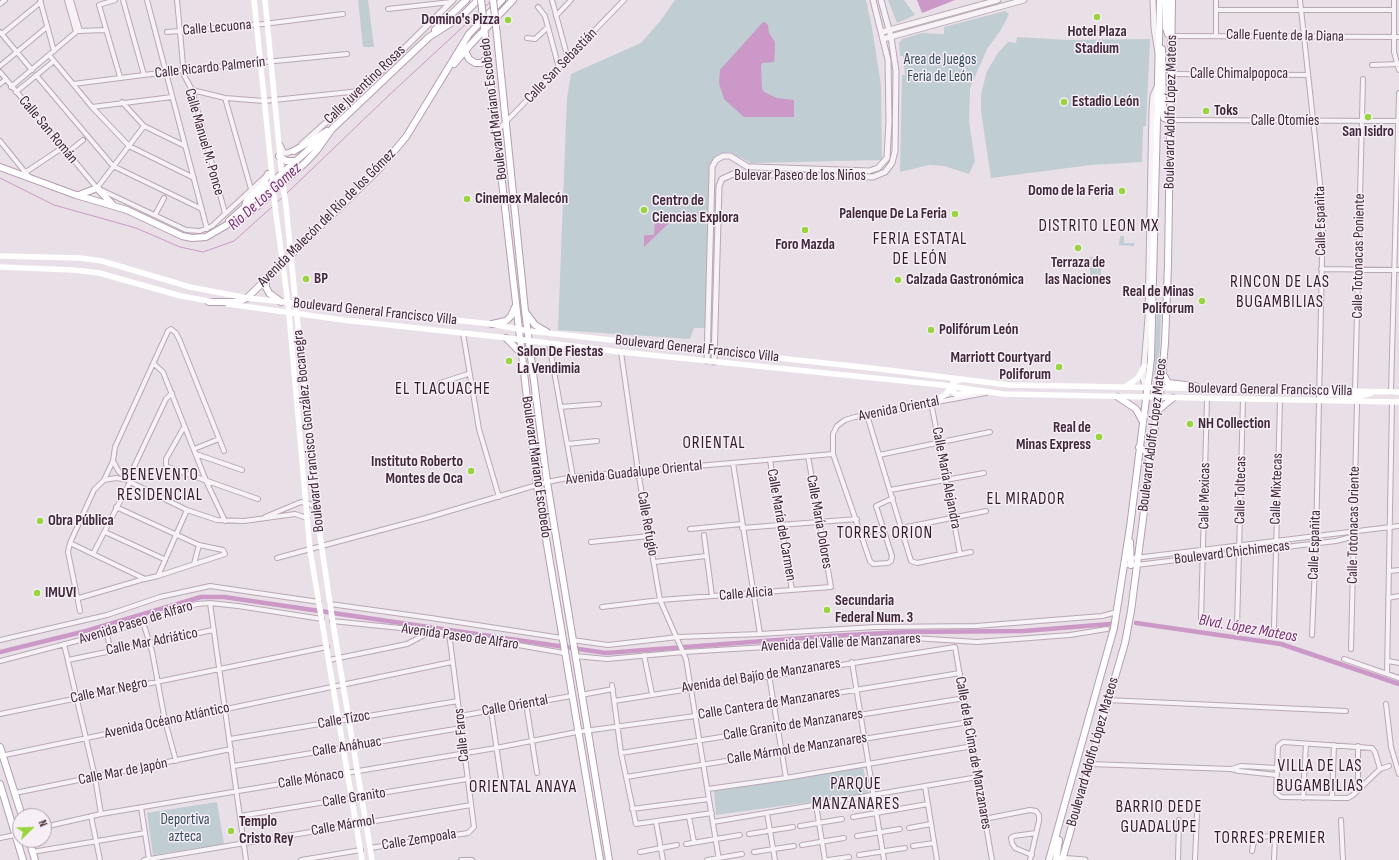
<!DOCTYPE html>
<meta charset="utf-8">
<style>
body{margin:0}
#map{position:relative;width:1399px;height:860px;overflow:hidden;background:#e9dfe7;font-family:"Sofia Sans Condensed",sans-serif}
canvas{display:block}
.north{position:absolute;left:12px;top:808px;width:40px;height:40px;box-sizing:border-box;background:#f6eff5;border:1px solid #ae9fab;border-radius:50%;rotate:67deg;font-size:11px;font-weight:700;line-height:16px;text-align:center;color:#41273c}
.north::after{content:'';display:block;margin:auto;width:14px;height:18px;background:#98d43e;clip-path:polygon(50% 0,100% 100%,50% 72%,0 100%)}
</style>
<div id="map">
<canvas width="1399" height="860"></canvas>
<div class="north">N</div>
</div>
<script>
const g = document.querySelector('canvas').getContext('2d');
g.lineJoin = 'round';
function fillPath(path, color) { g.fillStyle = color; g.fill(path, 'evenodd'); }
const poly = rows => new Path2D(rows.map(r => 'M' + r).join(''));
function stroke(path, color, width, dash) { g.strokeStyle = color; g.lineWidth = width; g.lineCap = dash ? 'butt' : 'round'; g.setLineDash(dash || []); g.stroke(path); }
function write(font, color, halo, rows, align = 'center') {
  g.font = font + ' "Sofia Sans Condensed",sans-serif'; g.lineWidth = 3; g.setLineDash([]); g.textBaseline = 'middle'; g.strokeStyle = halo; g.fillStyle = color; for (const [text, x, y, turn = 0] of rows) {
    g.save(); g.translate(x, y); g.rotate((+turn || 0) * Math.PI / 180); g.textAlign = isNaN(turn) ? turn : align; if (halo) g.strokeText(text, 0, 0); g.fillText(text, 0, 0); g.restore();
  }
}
const green = poly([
 [358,0,368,0,374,47,363,47],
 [675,0,866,0,872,28,881,85,882,160,751,163,729,152,718,154,709,168,706,328,694,328,690,339,558,330,567,98,571,74,641,43,661,20],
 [888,0,904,0,915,15,897,23],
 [1005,11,1009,14,1001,30,987,49,970,88,969,122,975,161,969,174,944,166,929,165,900,172,902,75,905,75,903,56,900,56,899,43,902,39,922,33,944,34,944,27],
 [1017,37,1068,40,1150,39,1146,126,1143,127,1142,162,1091,165,991,178,981,111,981,94,987,71,998,53,1008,42,1016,43],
 [1120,236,1124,236,1124,243,1134,243,1134,246,1119,245],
 [1090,257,1101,258,1101,279,1090,279],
 [1157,308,1161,308,1160,346,1156,375,1154,375],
 [863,767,869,794,716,815,714,791],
 [217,802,224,844,153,855,147,813]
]);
const water = poly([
 [917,0,955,0,922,13],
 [763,22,765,22,768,25,769,33,775,42,775,52,774,62,762,63,761,66,762,89,764,92,777,98,794,100,794,117,744,117,724,99,719,83,720,70],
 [655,219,672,220,644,247,644,235,654,235]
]);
const stream = poly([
 [484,8,490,2],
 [0,178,54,205,136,228,180,247,203,252,234,241,272,207],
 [286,194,386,98,480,11],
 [277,202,282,198]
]);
const canal = poly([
 [1136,623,1281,644,1399,684],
 [0,652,86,631,201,597,224,597,606,653,830,636,906,632,1024,631,1110,624]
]);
const minor = poly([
 [40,0,54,51],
 [67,0,76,32],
 [71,0,80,31],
 [115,0,99,5,120,77],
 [123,0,144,75],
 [147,0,207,229],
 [177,0,184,75,192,90,225,213],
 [552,0,568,59],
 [1216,0,1216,35],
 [1300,0,1323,211,1316,543,1312,635],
 [1394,0,1394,52,1399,70],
 [0,4,5,0],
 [538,7,545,16,559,68],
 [388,9,451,2],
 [1216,10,1394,10],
 [556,16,571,0],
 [78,31,106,30],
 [0,32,32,70],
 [167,32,264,24,343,14],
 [2,34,41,2],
 [1172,36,1399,37],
 [527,38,535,39,548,27],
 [49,55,92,107,129,146,194,178],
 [1372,65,1399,64],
 [0,66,47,27],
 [0,72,97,188,186,230,200,231,212,226,266,176],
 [1171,74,1308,75],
 [36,75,113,166,202,209],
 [0,84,6,79],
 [73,84,183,70,347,54],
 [11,87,76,32],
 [192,90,225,98,264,101,360,91],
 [16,92,54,61],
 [225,98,251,189],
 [122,102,144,126,185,146],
 [92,107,172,97],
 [1170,120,1399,121],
 [497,131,624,0],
 [0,141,29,177],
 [67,153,83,140],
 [26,172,62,148],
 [97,188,144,126],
 [155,215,164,198],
 [1321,269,1399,270],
 [463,333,479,429,499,497],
 [549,343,573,477],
 [621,352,638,471,660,600,686,659,719,860],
 [154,364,163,372,207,483,225,521],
 [440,383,468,374],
 [1355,391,1363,79],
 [1391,392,1399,93],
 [931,402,960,554],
 [560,407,599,404],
 [867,415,911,561,917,563,971,552],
 [184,427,166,459,166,465,168,467,258,499],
 [567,444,597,441],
 [194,449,219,439],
 [196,454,242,470],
 [879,455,990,432],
 [770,460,792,590],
 [113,461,119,472,129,480],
 [733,463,760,634],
 [104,480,116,478,129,480],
 [130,482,187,510,217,520,244,521,295,514,307,518],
 [890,490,984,473],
 [893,498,876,506,892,556,891,561,888,563,873,564,870,561,833,454,833,434,837,426,845,420,855,417,986,393],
 [116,507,199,545,194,564],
 [187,510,158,576,225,554,223,550,199,545],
 [265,517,301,502,310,504,316,508],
 [742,528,857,519],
 [902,528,986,511],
 [690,529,742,524],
 [105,532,164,559],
 [872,532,883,529],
 [704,535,712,596],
 [591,542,649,536],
 [70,543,145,579,158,576],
 [93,554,130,482,131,473,166,399,172,393],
 [277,558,426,518,547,482,573,477,833,454],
 [1135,558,1399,526],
 [654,562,706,556],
 [1124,565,1136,565,1336,541,1355,536],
 [1390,571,1399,570],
 [79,598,144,579],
 [1388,598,1399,596],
 [210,603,246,860],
 [330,604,431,618,562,638],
 [602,607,660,600,831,587,808,456],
 [80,611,68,552,70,543,94,490,104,480,113,461,115,447,168,331,171,329,176,333,180,341,224,451],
 [1201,619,1207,398],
 [332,621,449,633,564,653],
 [143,622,152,651,165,721,176,761],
 [1274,627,1280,400],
 [1237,628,1243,399],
 [107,633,110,650],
 [0,640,107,615,160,597,210,586,319,602],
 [572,640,608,645,678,637,760,634,875,627,976,626,1102,616,1117,612],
 [64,644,95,777,101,814],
 [1351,649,1357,402],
 [644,655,652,694],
 [575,656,607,659,684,652,913,638,977,642,1070,635,1107,629],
 [1344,659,1399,678],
 [68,660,213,630],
 [329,660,407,644,430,632],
 [0,661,107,633,197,604,210,603,238,606,322,619],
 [1388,661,1399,663],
 [852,662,884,860],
 [1387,674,1392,402],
 [769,675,786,778],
 [612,685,621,753,636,824,712,813],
 [581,695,613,689],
 [1107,700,1346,711],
 [614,701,955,647,992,860],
 [526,703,537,773],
 [1386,704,1391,747,1399,774],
 [491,710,501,779],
 [0,714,327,647],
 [460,716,571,696],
 [230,739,458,701],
 [1358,746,1358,790],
 [621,753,965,698],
 [0,756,452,662],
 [1089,764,1231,769,1239,771,1277,775],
 [234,766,461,728],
 [1231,769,1241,766,1277,768],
 [1380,769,1375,752,1372,748,1283,742,1278,746,1276,793,1281,797,1348,798,1353,795,1380,769,1389,766],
 [626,777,969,722],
 [925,786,937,860],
 [708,789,786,778,973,746],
 [15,793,231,749],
 [1303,798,1306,744],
 [1332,798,1334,745],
 [816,805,825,860],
 [141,807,149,859],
 [632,809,709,799],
 [767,813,775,860],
 [91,816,100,860],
 [240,816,467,779],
 [689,817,694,842],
 [853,817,928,804],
 [984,819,1030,810,1036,811,1039,815,1039,821,1030,860],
 [1341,820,1343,860],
 [656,822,663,860],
 [713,822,978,777],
 [800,826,842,819],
 [44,827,101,814,496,748,577,732,695,716,960,673],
 [909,828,931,824],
 [749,834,793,827],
 [857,836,900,829],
 [0,838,15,835],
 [686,844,740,835],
 [802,845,844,838],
 [913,846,934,843],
 [370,848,468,833,474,827,449,633],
 [1252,851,1255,837,1275,836,1274,860],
 [32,852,145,833],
 [640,852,677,845],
 [754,852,794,846],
 [859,855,905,848],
 [1032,855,1015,848,1012,843,1011,838,1014,836,1036,833],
 [144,860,471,805],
 [301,860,361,850],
 [461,860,472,860],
 [707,860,742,854],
 [828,860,849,857],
 [1178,860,1179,820],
 [1195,860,1197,814]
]);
const tertiary = poly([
 [1153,0,1154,28,1158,53],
 [882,32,998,0],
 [883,39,1024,0],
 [302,144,361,91,453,0],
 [280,145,284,153,287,153,297,149],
 [707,361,712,173,712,167,716,160,723,156,730,156,748,167,754,167,869,171,878,168,887,158,889,121,888,60,873,0],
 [714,362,719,186,722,179,733,174,873,177,885,172,892,163,895,151,896,71,891,37,881,0],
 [1146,389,1143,378,1148,318,1152,109,1153,96,1157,87],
 [1059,858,1085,860]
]);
const secondary = poly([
 [254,0,273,185],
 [265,0,282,177],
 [286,206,316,508,333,624,372,860],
 [276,214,288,303,310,550,362,860],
 [0,256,80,258,102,261,190,287,247,298,492,324,528,331,871,368,1009,385,1399,392],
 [0,267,74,270,99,273,181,296,214,302],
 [228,304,343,320,499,337,621,352,942,385,1003,394,1399,402],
 [952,387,952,391,957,395,976,391],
 [1125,387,1138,378,1144,366],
 [1319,400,1326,394,1361,396,1371,393],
 [933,402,946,394,954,382,960,380]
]);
const primary = poly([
 [1166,0,1166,28,1168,34,1172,36],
 [495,16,525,311,547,482,609,860],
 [484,26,537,485,600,860],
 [435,30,466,0],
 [1162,49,1163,114,1164,118,1170,120],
 [465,51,469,59,475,63,481,63,488,58],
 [454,64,470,45,513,0],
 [294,151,327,131],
 [279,156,286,161,295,161],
 [0,167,76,195,127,210,182,236,192,238,206,237,254,209,306,162,317,150,332,129,429,37,462,16,478,0],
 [79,195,97,188,113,205],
 [244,209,247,200,263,185,268,174],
 [229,221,325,135],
 [266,279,266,287,269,293,281,302],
 [209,302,238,302,247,298,378,170,406,137,469,34,502,0],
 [526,313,535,325,547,332],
 [492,324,506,321,511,316,515,307],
 [506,338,520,352],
 [1163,374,1168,383,1195,386,1201,389],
 [1118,397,1136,409,1142,420],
 [1157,411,1173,398],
 [1139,447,1147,452,1149,461],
 [1130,542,1131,565],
 [0,747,22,816],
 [0,784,23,860],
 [29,840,35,860],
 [1049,860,1114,628,1130,527,1151,359,1160,0],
 [1056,860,1059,840],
 [1062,860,1125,643,1131,611,1157,411,1161,388,1165,343,1168,265,1172,0]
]);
const secondaryBridge = poly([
 [282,179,286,206],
 [273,188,276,214]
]);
const primaryBridge = poly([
 [481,0,484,26],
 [493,0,495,16]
]);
const markers = [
 [1097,17,4,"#98d43e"],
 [508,20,4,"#98d43e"],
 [1064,102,4,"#98d43e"],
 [1206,111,4,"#98d43e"],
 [1368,117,4,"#98d43e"],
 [1122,191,4,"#98d43e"],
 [467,199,4,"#98d43e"],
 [644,210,4,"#98d43e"],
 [955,214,4,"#98d43e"],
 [805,230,4,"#98d43e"],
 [1078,248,4,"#98d43e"],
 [306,279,4,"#98d43e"],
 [898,280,4,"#98d43e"],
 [1202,301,4,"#98d43e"],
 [931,330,4,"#98d43e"],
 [509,361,4,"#98d43e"],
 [1059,367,4,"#98d43e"],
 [1190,424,4,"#98d43e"],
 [1099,437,4,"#98d43e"],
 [471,471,4,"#98d43e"],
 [40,521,4,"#98d43e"],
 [37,593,4,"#98d43e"],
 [827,610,4,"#98d43e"],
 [231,831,4,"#98d43e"]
];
const poiNames = [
 ["Domino's Pizza",500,20,"right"],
 ["Hotel Plaza",1097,32,"center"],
 ["Stadium",1097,49,"center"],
 ["Estadio León",1072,102],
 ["Toks",1214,111],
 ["San Isidro",1368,132,"center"],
 ["Domo de la Feria",1114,191,"right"],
 ["Cinemex Malecón",475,199],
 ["Centro de",652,201],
 ["Ciencias Explora",652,218],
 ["Palenque De La Feria",947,214,"right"],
 ["Foro Mazda",805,245,"center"],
 ["Terraza de",1078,263,"center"],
 ["las Naciones",1078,280,"center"],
 ["BP",314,279],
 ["Calzada Gastronómica",906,280],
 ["Real de Minas",1194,292,"right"],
 ["Poliforum",1194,309,"right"],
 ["Polifórum León",939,330],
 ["Salon De Fiestas",517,352],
 ["La Vendimia",517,369],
 ["Marriott Courtyard",1051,358,"right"],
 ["Poliforum",1051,375,"right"],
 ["NH Collection",1198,424],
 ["Real de",1091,428,"right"],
 ["Minas Express",1091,445,"right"],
 ["Instituto Roberto",463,462,"right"],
 ["Montes de Oca",463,479,"right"],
 ["Obra Pública",48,521],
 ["IMUVI",45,593],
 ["Secundaria",835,601],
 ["Federal Num. 3",835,618],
 ["Templo",239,822],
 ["Cristo Rey",239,839]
];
const streetNames = [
 ["Calle Lecuona",217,28,-5],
 ["Calle Fuente de la Diana",1285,36,1],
 ["Calle San Sebastián",561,66,-46],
 ["Calle Ricardo Palmerín",210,68,-6],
 ["Calle Chimalpopoca",1239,74],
 ["Calle Juventino Rosas",365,85,-44],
 ["Boulevard Mariano Escobedo",494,109,-97],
 ["Boulevard Adolfo López Mateos",1171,112,-89],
 ["Calle Otomíes",1285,121],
 ["Calle San Román",48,130,50],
 ["Calle Manuel M. Ponce",204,142,74],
 ["Bulevar Paseo de los Niños",800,176],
 ["Avenida Malecón del Río de los Gómez",327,218,-45],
 ["Calle Españita",1321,221,-91],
 ["Calle Totonacas Poniente",1359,256,-89],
 ["Boulevard General Francisco Villa",375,312,6],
 ["Boulevard General Francisco Villa",697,349,6],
 ["Boulevard General Francisco Villa",1270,390,1],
 ["Avenida Oriental",899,409,-11],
 ["Boulevard Francisco González Bocanegra",309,431,-96],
 ["Boulevard Adolfo López Mateos",1153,435,-83],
 ["Boulevard Mariano Escobedo",536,467,82],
 ["Avenida Guadalupe Oriental",634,473,-6],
 ["Calle María Alejandra",946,478,79],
 ["Calle Mixtecas",1277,489,-88],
 ["Calle Toltecas",1241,490,-89],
 ["Calle Mexicas",1205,496,-89],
 ["Calle María Dolores",819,522,80],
 ["Calle Refugio",647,524,80],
 ["Calle María del Carmen",781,525,80],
 ["Calle Totonacas Oriente",1354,525,-89],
 ["Calle Españita",1315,545,-88],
 ["Boulevard Chichimecas",1232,553,-7],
 ["Calle Alicia",746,594,-5],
 ["Avenida Paseo de Alfaro",136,623,-17],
 ["Avenida Paseo de Alfaro",460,637,8],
 ["Calle Mar Adriático",152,642,-11],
 ["Avenida del Valle de Manzanares",841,643,-3],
 ["Avenida del Bajío de Manzanares",761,676,-9],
 ["Calle Mar Negro",109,691,-12],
 ["Calle Cantera de Manzanares",769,704,-9],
 ["Calle Oriental",515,706,-10],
 ["Calle Tízoc",344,720,-10],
 ["Avenida Océano Atlántico",167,721,-12],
 ["Calle Granito de Manzanares",793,725,-9],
 ["Calle Faros",462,735,-96],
 ["Calle Anáhuac",347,747,-9],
 ["Calle Mármol de Manzanares",797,749,-9],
 ["Boulevard Adolfo López Mateos",1093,752,-74],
 ["Calle de la Cima de Manzanares",973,753,80],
 ["Calle Mar de Japón",123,772,-11],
 ["Calle Mónaco",311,779,-9],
 ["Calle Granito",354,798,-9],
 ["Calle Mármol",343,826,-10],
 ["Calle Zempoala",419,840,-9]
];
const parkNames = [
 ["Area de Juegos",940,60],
 ["Feria de León",940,77],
 ["Deportiva",185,820],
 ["azteca",185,837]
];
const waterNames = [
 ["Rio De Los Gomez",265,197,-42],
 ["Blvd. López Mateos",1248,629,10]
];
const quarterNames = [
 ["DISTRITO LEON MX",1099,227],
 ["FERIA ESTATAL",920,240],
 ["DE LEÓN",920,260],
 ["RINCON DE LAS",1280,283],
 ["BUGAMBILIAS",1280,303],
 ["EL TLACUACHE",443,390],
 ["ORIENTAL",714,444],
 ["BENEVENTO",160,476],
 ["RESIDENCIAL",160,496],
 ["EL MIRADOR",1026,500],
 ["TORRES ORION",885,534],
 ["VILLA DE LAS",1320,767],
 ["BUGAMBILIAS",1320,787],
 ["PARQUE",856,785],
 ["MANZANARES",856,805],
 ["ORIENTAL ANAYA",523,788],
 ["BARRIO DEDE",1159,808],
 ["GUADALUPE",1159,828],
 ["TORRES PREMIER",1270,839]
];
fillPath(green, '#c0cdd3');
fillPath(water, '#cb98c7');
stroke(stream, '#cb98c7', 1);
stroke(canal, '#cb98c7', 4.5);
stroke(minor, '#b7a8b4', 6);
stroke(tertiary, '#b7a8b4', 7);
stroke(primary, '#b59eb2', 8);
stroke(minor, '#f7f2f6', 4);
stroke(tertiary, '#f7f2f6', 5);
stroke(secondary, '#fff', 5.5);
stroke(primary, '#fff', 6);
stroke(primaryBridge, '#b59eb2', 8, []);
stroke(secondaryBridge, '#fff', 5.5);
stroke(primaryBridge, '#fff', 6);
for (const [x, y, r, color] of markers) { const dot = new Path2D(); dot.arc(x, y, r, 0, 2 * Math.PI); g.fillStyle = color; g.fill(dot); stroke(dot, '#f6eff5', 1.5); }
write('bold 15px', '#41273c', '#f6eff5', poiNames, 'left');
write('15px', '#41273c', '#f6eff5', streetNames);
write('15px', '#344e5d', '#f6eff5', parkNames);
write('italic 16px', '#772f6f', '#f6eff5', waterNames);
g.letterSpacing = '1px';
write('17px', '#32192c', '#f6eff5', quarterNames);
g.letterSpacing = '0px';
</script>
